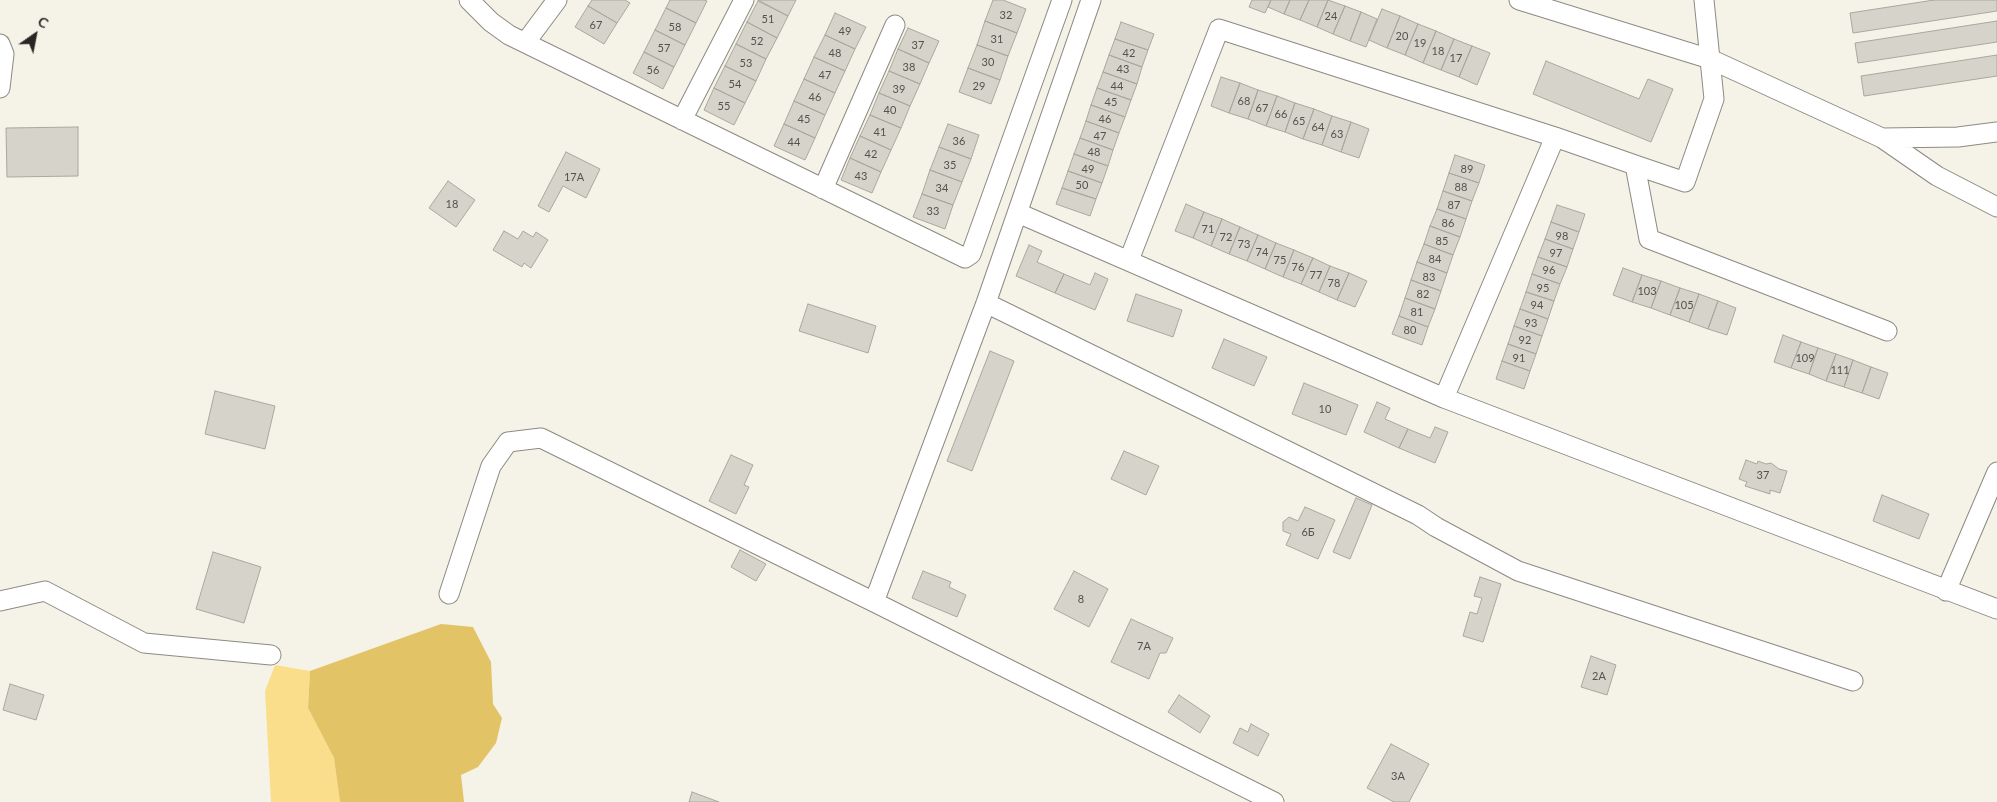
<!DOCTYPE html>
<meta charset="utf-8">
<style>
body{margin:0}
#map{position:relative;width:1997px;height:802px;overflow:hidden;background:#f5f2e8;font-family:Lato,sans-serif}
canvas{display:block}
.north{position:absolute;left:10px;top:10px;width:50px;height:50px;-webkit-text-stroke:4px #f5f2e8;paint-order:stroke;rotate:33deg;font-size:14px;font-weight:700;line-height:20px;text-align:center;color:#282724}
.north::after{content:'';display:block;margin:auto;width:18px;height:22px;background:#282724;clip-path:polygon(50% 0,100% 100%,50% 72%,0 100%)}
</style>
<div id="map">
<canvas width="1997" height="802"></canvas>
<div class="north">С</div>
</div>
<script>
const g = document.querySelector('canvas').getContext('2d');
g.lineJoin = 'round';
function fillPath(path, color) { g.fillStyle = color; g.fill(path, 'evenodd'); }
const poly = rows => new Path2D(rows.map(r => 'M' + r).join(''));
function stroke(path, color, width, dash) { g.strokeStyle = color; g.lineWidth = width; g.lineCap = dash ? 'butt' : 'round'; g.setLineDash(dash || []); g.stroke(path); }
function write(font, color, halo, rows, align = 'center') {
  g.font = font + ' Lato,sans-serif'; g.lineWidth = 4; g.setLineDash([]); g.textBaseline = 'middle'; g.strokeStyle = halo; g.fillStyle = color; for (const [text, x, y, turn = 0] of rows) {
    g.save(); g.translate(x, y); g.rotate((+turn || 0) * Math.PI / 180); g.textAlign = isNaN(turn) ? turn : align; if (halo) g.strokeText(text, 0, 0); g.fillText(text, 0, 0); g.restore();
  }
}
const green = poly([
 [275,665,310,671,308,708,334,758,340,802,271,802,265,691]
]);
const water = poly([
 [441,624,473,627,491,662,493,704,502,718,496,743,478,767,461,775,464,802,340,802,334,758,308,708,310,671]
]);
const building = poly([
 [592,0,625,0,630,3,617,23,588,6,592,0],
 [670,0,704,0,707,1,696,23,666,8,670,0],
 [758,0,796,0,788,16,758,0],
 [993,0,1003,0,1026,9,1017,33,985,21,993,0],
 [1252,0,1271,0,1265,13,1249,7,1252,0],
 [1271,0,1290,0,1284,14,1268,7,1271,0],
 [1290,0,1309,0,1300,20,1284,14,1290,0],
 [1309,0,1328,0,1317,27,1300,20,1309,0],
 [1328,0,1345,6,1333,34,1317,27,1328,0],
 [1934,0,1997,0,1997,11,1853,33,1850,13,1934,0],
 [758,1,788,16,777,38,747,22,758,1],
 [588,6,617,23,604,44,575,27,588,6],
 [1345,6,1361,12,1350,41,1333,34,1345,6],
 [666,8,696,23,685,45,655,30,666,8],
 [1382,9,1400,16,1387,48,1369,40,1382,9],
 [1361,12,1377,19,1366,47,1350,41,1361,12],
 [835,13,866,27,855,49,825,35,835,13],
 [1400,16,1418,24,1405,55,1387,48,1400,16],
 [985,21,1017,33,1008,56,977,45,985,21],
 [1997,21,1997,42,1858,63,1855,43,1997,21],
 [747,22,777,38,766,59,736,44,747,22],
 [1121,22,1154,34,1148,50,1115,39,1121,22],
 [1418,24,1436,31,1423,63,1405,55,1418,24],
 [908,28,939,41,929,63,898,49,908,28],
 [655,30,685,45,674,67,644,52,655,30],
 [1436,31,1454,39,1441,70,1423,63,1436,31],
 [825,35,855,49,845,71,814,57,825,35],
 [1115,39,1148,50,1142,67,1109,55,1115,39],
 [1454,39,1472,46,1459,77,1441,70,1454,39],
 [736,44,766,59,756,81,725,66,736,44],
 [977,45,1008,56,1000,80,968,68,977,45],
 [1472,46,1490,53,1477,85,1459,77,1472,46],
 [898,49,929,63,920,84,889,71,898,49],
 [644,52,674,67,663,89,633,73,644,52],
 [1109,55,1142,67,1137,84,1103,72,1109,55],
 [1997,55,1997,76,1864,96,1861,76,1997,55],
 [814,57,845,71,835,93,804,79,814,57],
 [1546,61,1639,99,1648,79,1673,89,1651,142,1533,94,1546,61],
 [725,66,756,81,745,103,714,88,725,66],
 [968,68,1000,80,991,104,959,92,968,68],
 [889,71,920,84,910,106,879,93,889,71],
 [1103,72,1137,84,1131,100,1097,88,1103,72],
 [1221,77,1240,83,1229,113,1211,106,1221,77],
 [804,79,835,93,825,115,794,101,804,79],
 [1240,83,1258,90,1248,119,1229,113,1240,83],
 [714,88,745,103,734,125,704,110,714,88],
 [1097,88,1131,100,1125,117,1091,105,1097,88],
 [1258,90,1277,96,1266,126,1248,119,1258,90],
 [879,93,910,106,901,128,870,115,879,93],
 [1277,96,1295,103,1285,132,1266,126,1277,96],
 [794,101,825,115,815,138,784,124,794,101],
 [1295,103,1314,109,1303,139,1285,132,1295,103],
 [1091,105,1125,117,1119,133,1086,121,1091,105],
 [1314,109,1332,116,1322,145,1303,139,1314,109],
 [870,115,901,128,891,150,860,136,870,115],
 [1332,116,1351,122,1341,152,1322,145,1332,116],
 [1086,121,1119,133,1113,150,1080,138,1086,121],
 [1351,122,1369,129,1359,158,1341,152,1351,122],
 [784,124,815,138,805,160,774,146,784,124],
 [948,124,979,135,971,159,939,147,948,124],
 [78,127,78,176,7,177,6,128,78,127],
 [860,136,891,150,881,172,850,158,860,136],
 [1080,138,1113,150,1108,166,1074,154,1080,138],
 [939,147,971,159,962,182,930,170,939,147],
 [566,152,600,169,586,198,563,186,549,212,538,206,566,152],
 [1074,154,1108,166,1102,183,1068,171,1074,154],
 [1455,155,1485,165,1479,183,1449,173,1455,155],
 [850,158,881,172,872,193,841,180,850,158],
 [930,170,962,182,953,205,922,194,930,170],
 [1068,171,1102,183,1096,199,1062,188,1068,171],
 [1449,173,1479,183,1472,201,1443,191,1449,173],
 [448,181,475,200,456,227,429,208,448,181],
 [1062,188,1096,199,1090,216,1056,204,1062,188],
 [1443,191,1472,201,1466,219,1437,209,1443,191],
 [922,194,953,205,945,229,913,217,922,194],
 [1186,204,1204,212,1193,238,1175,231,1186,204],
 [1557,205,1585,214,1579,232,1551,222,1557,205],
 [1437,209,1466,219,1460,237,1430,226,1437,209],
 [1204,212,1222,219,1211,246,1193,238,1204,212],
 [1222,219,1240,227,1229,254,1211,246,1222,219],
 [1551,222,1579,232,1573,249,1545,239,1551,222],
 [1430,226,1460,237,1453,255,1424,244,1430,226],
 [1240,227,1258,235,1247,261,1229,254,1240,227],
 [504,231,518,239,523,231,533,237,536,232,548,240,531,268,524,263,522,267,493,250,504,231],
 [1258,235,1276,243,1265,269,1247,261,1258,235],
 [1545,239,1573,249,1567,267,1538,257,1545,239],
 [1276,243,1294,250,1283,277,1265,269,1276,243],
 [1424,244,1453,255,1447,273,1417,262,1424,244],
 [1029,245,1042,251,1037,262,1064,274,1055,293,1016,276,1029,245],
 [1294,250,1313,258,1301,284,1283,277,1294,250],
 [1538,257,1567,267,1560,284,1532,274,1538,257],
 [1313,258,1330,266,1319,292,1301,284,1313,258],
 [1417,262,1447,273,1441,291,1411,280,1417,262],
 [1330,266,1349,273,1337,300,1319,292,1330,266],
 [1623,268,1642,275,1632,302,1613,295,1623,268],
 [1095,273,1108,279,1095,310,1055,293,1064,274,1090,285,1095,273],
 [1349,273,1367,281,1355,307,1337,300,1349,273],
 [1532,274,1560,284,1554,301,1526,292,1532,274],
 [1642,275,1661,281,1651,308,1632,302,1642,275],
 [1411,280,1441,291,1435,309,1405,298,1411,280],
 [1661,281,1680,288,1670,315,1651,308,1661,281],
 [1680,288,1699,294,1689,322,1670,315,1680,288],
 [1526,292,1554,301,1548,319,1520,309,1526,292],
 [1136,294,1182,310,1173,337,1127,321,1136,294],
 [1699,294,1718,301,1708,329,1689,322,1699,294],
 [1405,298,1435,309,1428,327,1399,316,1405,298],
 [1718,301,1736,308,1727,335,1708,329,1718,301],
 [808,304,876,326,868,353,799,331,808,304],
 [1520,309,1548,319,1542,336,1514,326,1520,309],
 [1399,316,1428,327,1422,345,1392,334,1399,316],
 [1514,326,1542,336,1536,354,1508,344,1514,326],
 [1783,335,1801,342,1791,368,1774,362,1783,335],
 [1224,339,1267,357,1254,386,1212,368,1224,339],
 [1801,342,1818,348,1809,374,1791,368,1801,342],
 [1508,344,1536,354,1530,371,1502,361,1508,344],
 [1818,348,1836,354,1826,381,1809,374,1818,348],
 [990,351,1014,361,972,471,947,461,990,351],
 [1836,354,1853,360,1844,387,1826,381,1836,354],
 [1853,360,1871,367,1862,393,1844,387,1853,360],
 [1502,361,1530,371,1524,389,1496,379,1502,361],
 [1871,367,1888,373,1879,399,1862,393,1871,367],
 [1304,383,1358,405,1346,435,1292,414,1304,383],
 [215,391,275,406,265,449,205,434,215,391],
 [1377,402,1390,408,1385,419,1408,429,1399,448,1364,432,1377,402],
 [1435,427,1448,432,1435,463,1399,448,1408,429,1430,438,1435,427],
 [1124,451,1159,466,1146,495,1111,479,1124,451],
 [731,455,753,465,744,485,749,487,736,514,709,501,731,455],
 [1746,460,1757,464,1758,461,1766,464,1771,463,1779,469,1787,471,1780,493,1770,490,1770,494,1745,486,1747,482,1739,479,1746,460],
 [1882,495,1929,514,1919,539,1873,521,1882,495],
 [1356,498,1372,505,1350,559,1333,552,1356,498],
 [1305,507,1335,520,1318,559,1286,545,1291,534,1283,531,1283,522,1289,517,1298,521,1305,507],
 [740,550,766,564,756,581,731,567,740,550],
 [213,552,261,567,244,623,196,609,213,552],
 [923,571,951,582,949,587,966,595,957,617,912,598,923,571],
 [1074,571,1108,589,1089,627,1054,609,1074,571],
 [1480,577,1501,584,1483,642,1463,636,1470,612,1477,614,1482,598,1474,596,1480,577],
 [1131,619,1173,638,1166,653,1160,653,1149,679,1111,662,1131,619],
 [1591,656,1616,665,1607,695,1581,687,1591,656],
 [10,684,44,695,36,720,3,710,10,684],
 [1179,695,1210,716,1200,733,1168,712,1179,695],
 [1251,724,1269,734,1258,756,1233,743,1240,728,1248,732,1251,724],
 [1391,744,1429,764,1409,802,1394,802,1367,788,1391,744],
 [692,792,719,802,689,802,692,792]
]);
const minor = poly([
 [469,0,491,22,509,35,965,258,971,254,1062,0],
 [1519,0,1710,59,1882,138,1937,176,1997,207],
 [525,43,557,0],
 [0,44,4,54,0,88],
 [682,120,744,0],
 [1555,137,1635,165,1649,239,1887,331],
 [1882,138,1958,137,1997,132],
 [1635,165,1685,182,1714,99,1704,0],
 [823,189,895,25],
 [1018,213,1444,398,1997,609],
 [1129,260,1219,29,1555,137,1444,398],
 [986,303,1418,515,1436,527,1518,571,1853,681],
 [1946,591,1997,472],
 [449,594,491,466,508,442,541,438,874,602,1274,802],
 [0,601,45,591,144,643,271,655],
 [874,602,986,303,1091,0]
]);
const numberNames = [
 ["32",1006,15],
 ["24",1331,16],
 ["51",768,19],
 ["67",596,25],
 ["58",675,27],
 ["49",845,31],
 ["20",1402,36],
 ["31",997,39],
 ["52",757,41],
 ["19",1420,43],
 ["37",918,45],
 ["57",664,48],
 ["18",1438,51],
 ["48",835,53],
 ["42",1129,53],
 ["17",1456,58],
 ["30",988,62],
 ["53",746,63],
 ["38",909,67],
 ["43",1123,69],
 ["56",653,70],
 ["47",825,75],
 ["54",735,84],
 ["29",979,86],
 ["44",1117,86],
 ["39",899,89],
 ["46",815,97],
 ["68",1244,101],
 ["45",1111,102],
 ["55",724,106],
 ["67",1262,108],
 ["40",890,110],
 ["66",1281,114],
 ["45",804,119],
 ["46",1105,119],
 ["65",1299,121],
 ["64",1318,127],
 ["41",880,132],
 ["63",1337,134],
 ["47",1100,136],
 ["36",959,141],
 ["44",794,142],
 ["48",1094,152],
 ["42",871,154],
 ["35",950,165],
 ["49",1088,169],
 ["89",1467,169],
 ["43",861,176],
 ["17А",574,177],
 ["50",1082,185],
 ["88",1461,187],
 ["34",942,188],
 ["18",452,204],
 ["87",1454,205],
 ["33",933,211],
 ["86",1448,223],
 ["71",1208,229],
 ["98",1562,236],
 ["72",1226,237],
 ["85",1442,241],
 ["73",1244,244],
 ["74",1262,252],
 ["97",1556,253],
 ["84",1435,259],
 ["75",1280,260],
 ["76",1298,267],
 ["96",1549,270],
 ["77",1316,275],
 ["83",1429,277],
 ["78",1334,283],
 ["95",1543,288],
 ["103",1647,291],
 ["82",1423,294],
 ["94",1537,305],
 ["105",1684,305],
 ["81",1417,312],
 ["93",1531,323],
 ["80",1410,330],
 ["92",1525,340],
 ["91",1519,358],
 ["109",1805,358],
 ["111",1840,370],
 ["10",1325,409],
 ["37",1763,475],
 ["6Б",1308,532],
 ["8",1081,599],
 ["7А",1144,646],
 ["2А",1599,676],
 ["3А",1398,776]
];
fillPath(green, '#fade8b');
fillPath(water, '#e2c366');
fillPath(building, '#d6d3ca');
stroke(building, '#aaa79f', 1);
stroke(minor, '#8d8a82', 21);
stroke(minor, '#fff', 19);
write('11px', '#54524e', null, numberNames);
</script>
